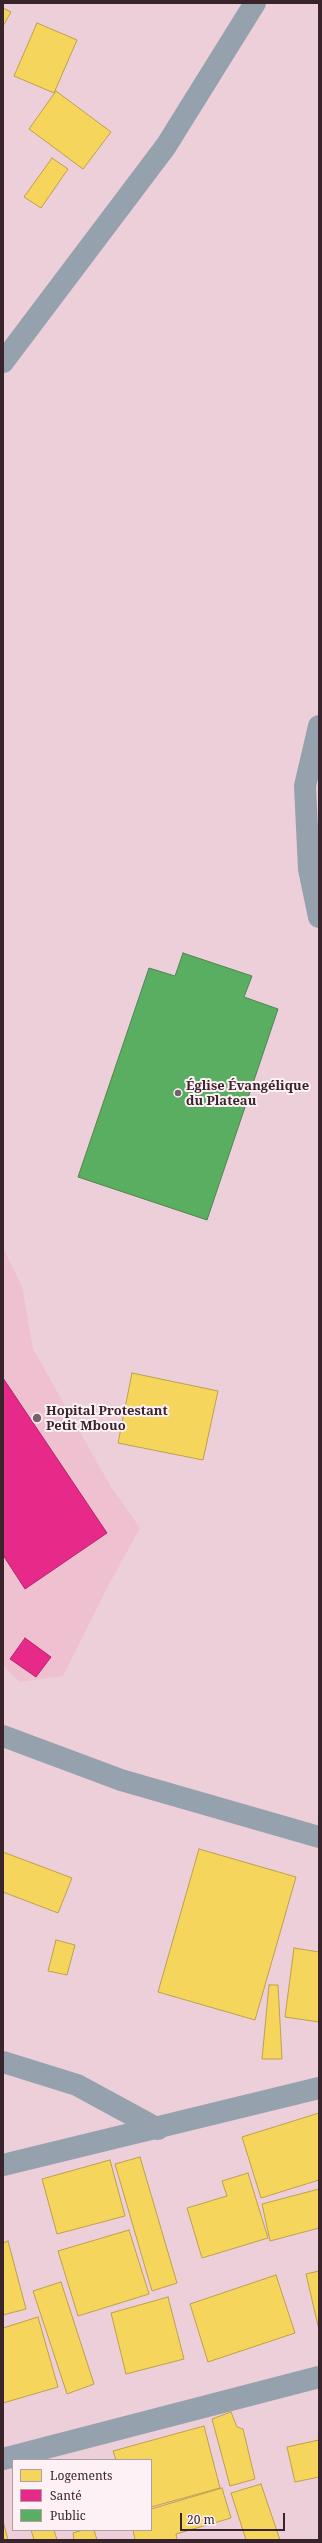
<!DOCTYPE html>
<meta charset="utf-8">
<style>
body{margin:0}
#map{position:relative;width:322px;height:2543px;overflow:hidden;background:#eccfd9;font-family:"Noto Serif",serif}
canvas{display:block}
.frame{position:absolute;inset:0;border:4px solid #39242c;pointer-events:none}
.legend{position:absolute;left:12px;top:2459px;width:140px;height:72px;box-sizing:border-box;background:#fdf1f5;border:1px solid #af9fa5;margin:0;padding:5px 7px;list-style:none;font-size:12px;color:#39242c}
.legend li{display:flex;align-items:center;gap:8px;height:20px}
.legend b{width:20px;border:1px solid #af9fa5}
.scale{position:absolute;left:180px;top:2513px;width:105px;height:18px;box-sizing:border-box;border:2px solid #39242c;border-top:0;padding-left:5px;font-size:12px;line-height:14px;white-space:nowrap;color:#39242c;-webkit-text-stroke:3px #fdf1f5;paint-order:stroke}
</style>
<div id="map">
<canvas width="322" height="2543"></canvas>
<div class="frame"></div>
<ul class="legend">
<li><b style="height:11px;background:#f6d55c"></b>Logements</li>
<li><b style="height:11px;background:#e7298a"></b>Santé</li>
<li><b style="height:11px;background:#5aae61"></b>Public</li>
</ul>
<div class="scale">20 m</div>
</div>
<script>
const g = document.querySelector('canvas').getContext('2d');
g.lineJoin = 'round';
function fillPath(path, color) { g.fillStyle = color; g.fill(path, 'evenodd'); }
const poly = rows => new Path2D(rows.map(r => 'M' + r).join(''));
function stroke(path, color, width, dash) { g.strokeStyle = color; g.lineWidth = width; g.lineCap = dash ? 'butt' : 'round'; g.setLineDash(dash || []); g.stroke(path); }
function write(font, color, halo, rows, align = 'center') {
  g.font = font + ' "Noto Serif",serif'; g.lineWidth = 4; g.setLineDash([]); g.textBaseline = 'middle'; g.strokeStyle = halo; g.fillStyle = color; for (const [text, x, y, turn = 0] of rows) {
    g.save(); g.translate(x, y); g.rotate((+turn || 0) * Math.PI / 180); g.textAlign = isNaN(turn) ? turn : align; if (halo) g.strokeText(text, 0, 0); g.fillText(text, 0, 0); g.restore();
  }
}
const built = poly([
 [3,1247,22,1287,33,1349,111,1487,140,1528,109,1584,63,1676,20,1682,3,1665]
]);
const homes = poly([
 [3,8,11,12,3,26,3,8],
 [37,23,77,40,54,93,14,76,37,23],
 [56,91,111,132,83,169,29,129,56,91],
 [52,158,68,169,41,208,24,197,52,158],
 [132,1373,218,1391,203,1460,118,1443,132,1373],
 [199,1849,296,1877,255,2020,158,1992,199,1849],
 [3,1852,72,1878,58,1913,3,1892,3,1852],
 [56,1940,75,1945,67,1975,48,1971,56,1940],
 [294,1948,319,1952,319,2022,285,2017,294,1948],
 [269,1985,278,1985,282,2059,262,2059,269,1985],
 [319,2113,319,2180,261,2198,242,2137,319,2113],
 [140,2157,177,2283,152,2291,115,2164,140,2157],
 [110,2160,125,2216,57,2234,42,2179,110,2160],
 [248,2173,268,2238,202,2258,187,2208,227,2196,222,2181,248,2173],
 [319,2189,319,2228,270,2241,262,2204,319,2189],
 [129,2230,149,2294,78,2316,58,2251,129,2230],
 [8,2241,26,2309,3,2315,3,2243,8,2241],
 [319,2271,319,2330,306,2274,319,2271],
 [276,2275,295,2333,208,2362,190,2304,276,2275],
 [61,2282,94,2384,67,2394,33,2291,61,2282],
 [168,2297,184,2359,126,2374,111,2313,168,2297],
 [38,2317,58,2387,3,2403,3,2328,38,2317],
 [231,2412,237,2427,243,2429,255,2479,230,2486,212,2419,231,2412],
 [204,2426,220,2488,151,2507,151,2460,116,2460,113,2451,204,2426],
 [319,2440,319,2477,295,2482,287,2447,319,2440],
 [261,2484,280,2540,246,2540,231,2493,261,2484],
 [222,2488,231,2518,176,2534,177,2540,135,2540,133,2530,151,2530,151,2509,222,2488],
 [3,2521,8,2540,3,2540,3,2521],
 [31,2530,54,2530,57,2540,34,2540,31,2530],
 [83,2530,94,2530,97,2540,74,2540,73,2533,83,2530]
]);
const health = poly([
 [3,1378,107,1533,25,1589,3,1555,3,1378],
 [25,1638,51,1657,36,1677,10,1659,25,1638]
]);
const public = poly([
 [183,953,252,976,244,997,278,1009,207,1220,78,1177,149,968,175,976,183,953]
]);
const minor = poly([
 [3,362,166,146,255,3],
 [319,726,305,786,309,869,319,917],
 [3,1736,121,1780,319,1837],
 [3,2062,77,2085,158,2129],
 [3,2165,319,2088],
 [3,2459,319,2377]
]);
const markers = [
 [178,1093,4,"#786069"],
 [37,1418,5,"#786069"]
];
const poiNames = [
 ["Église Évangélique",186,1086],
 ["du Plateau",186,1101],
 ["Hopital Protestant",46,1411],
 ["Petit Mbouo",46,1426]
];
fillPath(built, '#efc0d0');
fillPath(homes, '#f6d55c');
stroke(homes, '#bda04e', 1);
fillPath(health, '#e7298a');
stroke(health, '#b3286e', 1);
fillPath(public, '#5aae61');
stroke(public, '#508551', 1);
stroke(minor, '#95a1ac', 22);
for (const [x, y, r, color] of markers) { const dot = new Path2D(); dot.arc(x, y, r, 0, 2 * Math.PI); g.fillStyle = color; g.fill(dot); stroke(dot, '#fdf1f5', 1.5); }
write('bold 13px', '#39242c', '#fdf1f5', poiNames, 'left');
</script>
